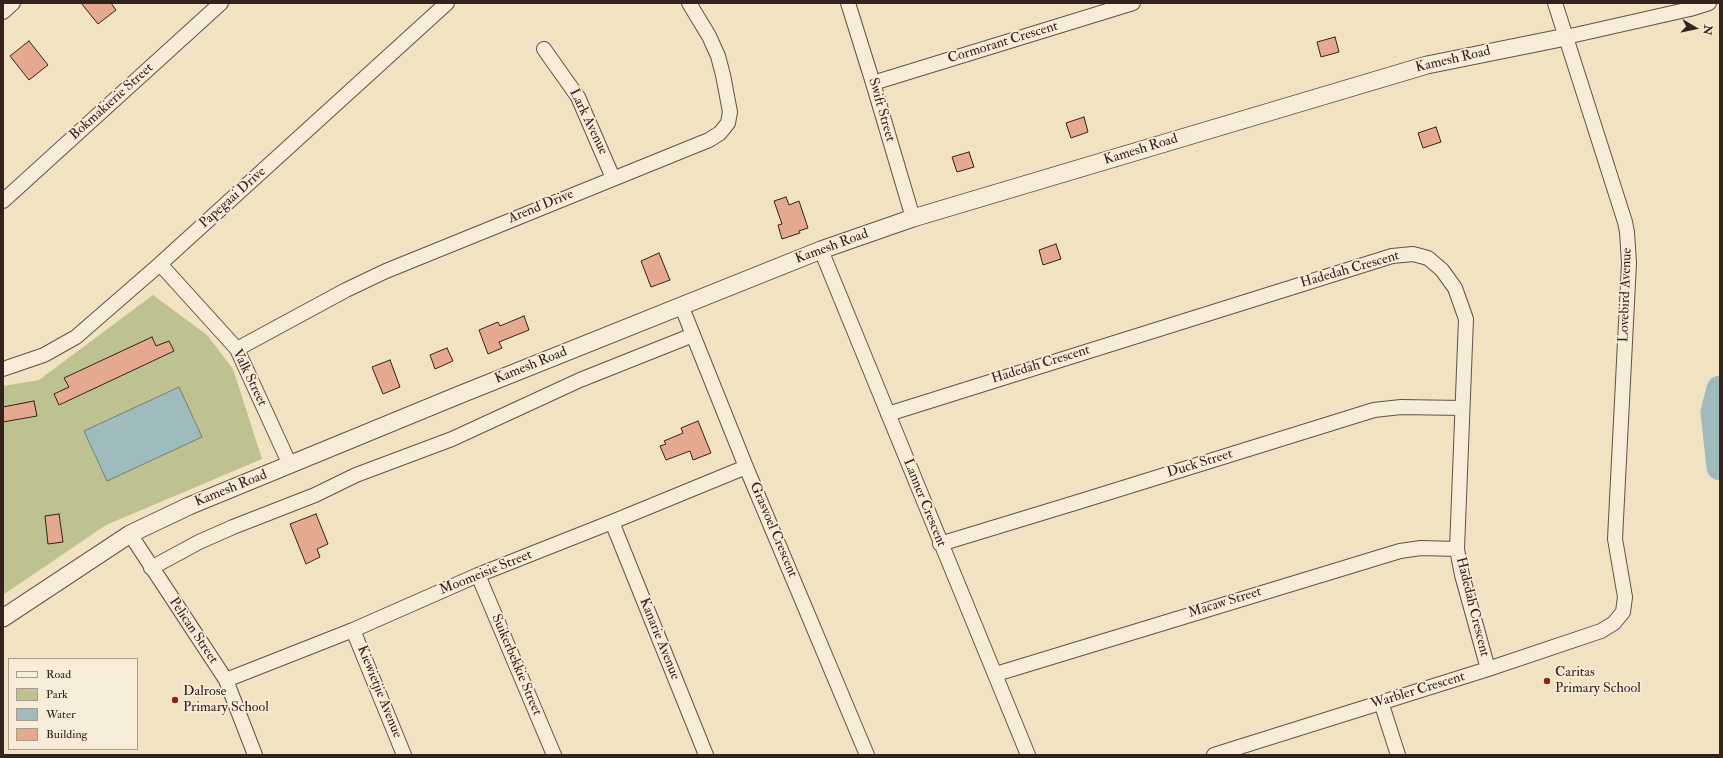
<!DOCTYPE html>
<style>
body{margin:0}
#map{position:relative;width:1723px;height:758px;overflow:hidden;background:#f1e2c1;font-family:"IM FELL Double Pica",serif}
canvas{display:block}
.frame{position:absolute;inset:0;border:4px solid #33221d;pointer-events:none}
.legend{position:absolute;left:8px;top:658px;width:130px;height:92px;box-sizing:border-box;background:#f6ecd7;border:1px solid #a89b8d;margin:0;padding:5px 7px;list-style:none;font-size:12px;color:#33221d}
.legend li{display:flex;align-items:center;gap:8px;height:20px}
.legend b{width:20px;border:1px solid #a89b8d}
.north{position:absolute;left:1675px;top:8px;width:40px;height:40px;-webkit-text-stroke:3px #f6ecd7;paint-order:stroke;rotate:99deg;font-size:11px;font-weight:700;line-height:16px;text-align:center;color:#33221d}
.north::after{content:'';display:block;margin:auto;width:14px;height:18px;background:#33221d;clip-path:polygon(50% 0,100% 100%,50% 72%,0 100%)}
</style>
<div id="map">
<canvas width="1723" height="758"></canvas>
<div class="frame"></div>
<ul class="legend">
<li><b style="height:5px;background:#f6ecd7"></b>Road</li>
<li><b style="height:11px;background:#bec290"></b>Park</li>
<li><b style="height:11px;background:#9fbbbd"></b>Water</li>
<li><b style="height:11px;background:#e5a990"></b>Building</li>
</ul>
<div class="north">N</div>
</div>
<script>
const g = document.querySelector('canvas').getContext('2d');
g.lineJoin = 'round';
function fillPath(path, color) { g.fillStyle = color; g.fill(path, 'evenodd'); }
const poly = rows => new Path2D(rows.map(r => 'M' + r).join(''));
function stroke(path, color, width, dash) { g.strokeStyle = color; g.lineWidth = width; g.lineCap = dash ? 'butt' : 'round'; g.setLineDash(dash || []); g.stroke(path); }
function write(font, color, halo, rows, align = 'center') {
  g.font = font + ' "IM FELL Double Pica",serif'; g.lineWidth = 3.5; g.setLineDash([]); g.textBaseline = 'middle'; g.strokeStyle = halo; g.fillStyle = color; for (const [text, x, y, turn = 0] of rows) {
    g.save(); g.translate(x, y); g.rotate((+turn || 0) * Math.PI / 180); g.textAlign = isNaN(turn) ? turn : align; if (halo) g.strokeText(text, 0, 0); g.fillText(text, 0, 0); g.restore();
  }
}
const green = poly([
 [153,295,207,335,233,369,262,459,106,525,3,595,3,386,39,380]
]);
const water = poly([
 [179,387,202,437,107,481,84,431,179,387]
]);
const river = poly([
 [1720,389,1714,412,1720,467]
]);
const building = poly([
 [81,3,111,3,116,10,98,24,81,3],
 [1335,37,1339,52,1321,57,1317,42,1335,37],
 [29,41,48,65,29,80,10,56,29,41],
 [1084,117,1088,132,1071,138,1066,123,1084,117],
 [1436,127,1441,142,1423,148,1418,133,1436,127],
 [969,152,974,167,957,172,952,157,969,152],
 [786,197,789,205,799,201,808,228,799,231,800,233,782,239,778,225,782,224,774,201,786,197],
 [1056,244,1061,259,1043,265,1039,250,1056,244],
 [659,253,670,280,651,287,641,261,659,253],
 [524,316,529,330,499,342,502,348,488,354,479,330,498,322,500,326,524,316],
 [152,337,156,346,169,341,174,351,59,405,54,394,69,387,64,378,152,337],
 [447,348,453,361,435,369,430,355,447,348],
 [390,360,400,387,383,394,372,367,390,360],
 [34,401,37,416,3,422,3,407,34,401],
 [698,421,711,453,693,460,690,451,666,460,660,446,666,444,664,441,683,433,681,428,698,421],
 [59,514,63,542,48,544,45,516,59,514],
 [316,514,328,544,317,549,320,557,306,564,290,524,316,514]
]);
const minor = poly([
 [848,3,873,83,913,218],
 [3,12,13,3],
 [1566,37,1690,9,1709,3],
 [544,49,578,97,613,178],
 [873,83,1133,3],
 [3,201,221,3],
 [821,250,1028,755],
 [160,264,237,349,290,465],
 [681,305,746,467,867,755],
 [237,349,346,290,386,271,709,140,720,133,728,123,730,112,723,75,718,56,709,36,689,3],
 [3,369,44,355,76,337,160,264,447,3],
 [888,414,1392,256,1413,254,1428,258,1442,270,1455,288,1466,319,1457,549,1462,575,1488,669],
 [612,522,706,755],
 [130,534,226,680,255,755],
 [940,544,1078,502,1374,410,1401,407,1462,408],
 [151,568,199,542,233,527,315,495,356,475,452,439,580,380,693,335],
 [478,575,554,755],
 [353,630,404,755],
 [996,674,1400,551,1421,548,1457,549],
 [226,680,353,630,478,575,612,522,746,467],
 [1381,702,1398,755],
 [1214,755,1488,669,1601,631,1614,623,1623,612,1625,597,1615,539,1629,263,1627,232,1625,222,1555,3]
]);
const tertiary = poly([
 [3,618,130,534,189,506,459,395,821,250,913,218,1427,65,1566,37]
]);
const markers = [
 [1547,681,4,"#8f2418"],
 [175,700,4,"#8f2418"]
];
const streetNames = [
 ["Cormorant Crescent",1003,43,-17],
 ["Kamesh Road",1453,60,-13],
 ["Bokmakierie Street",112,102,-42],
 ["Swift Street",881,110,74],
 ["Lark Avenue",588,122,64],
 ["Kamesh Road",1141,150,-17],
 ["Papegaai Drive",233,198,-42],
 ["Arend Drive",541,207,-22],
 ["Kamesh Road",832,247,-20],
 ["Hadedah Crescent",1350,270,-16],
 ["Lovebird Avenue",1626,295,-88],
 ["Hadedah Crescent",1041,365,-17],
 ["Kamesh Road",531,366,-22],
 ["Valk Street",249,378,64],
 ["Duck Street",1200,464,-17],
 ["Kamesh Road",231,489,-22],
 ["Lanner Crescent",924,503,68],
 ["Grasvoel Crescent",773,530,67],
 ["Moomeisie Street",486,573,-22],
 ["Macaw Street",1225,603,-17],
 ["Hadedah Crescent",1472,607,76],
 ["Pelican Street",193,631,56],
 ["Kanarie Avenue",659,639,68],
 ["Suikerbekkie Street",516,665,67],
 ["Warbler Crescent",1418,691,-17],
 ["Kiewietjie Avenue",379,692,68]
];
const poiNames = [
 ["Caritas",1555,673],
 ["Primary School",1555,689],
 ["Dalrose",183,692],
 ["Primary School",183,708]
];
fillPath(green, '#bec290');
fillPath(water, '#9fbbbd');
stroke(water, '#747e7d', 1);
stroke(river, '#9fbbbd', 27);
fillPath(building, '#e5a990');
stroke(building, '#33221d', 1);
stroke(minor, '#625246', 16);
stroke(tertiary, '#625246', 19);
stroke(minor, '#f6ecd7', 14);
stroke(tertiary, '#f6ecd7', 17);
for (const [x, y, r, color] of markers) { const dot = new Path2D(); dot.arc(x, y, r, 0, 2 * Math.PI); g.fillStyle = color; g.fill(dot); stroke(dot, '#f6ecd7', 1.5); }
write('14px', '#33221d', '#f6ecd7', streetNames);
write('14px', '#33221d', '#f6ecd7', poiNames, 'left');
</script>
